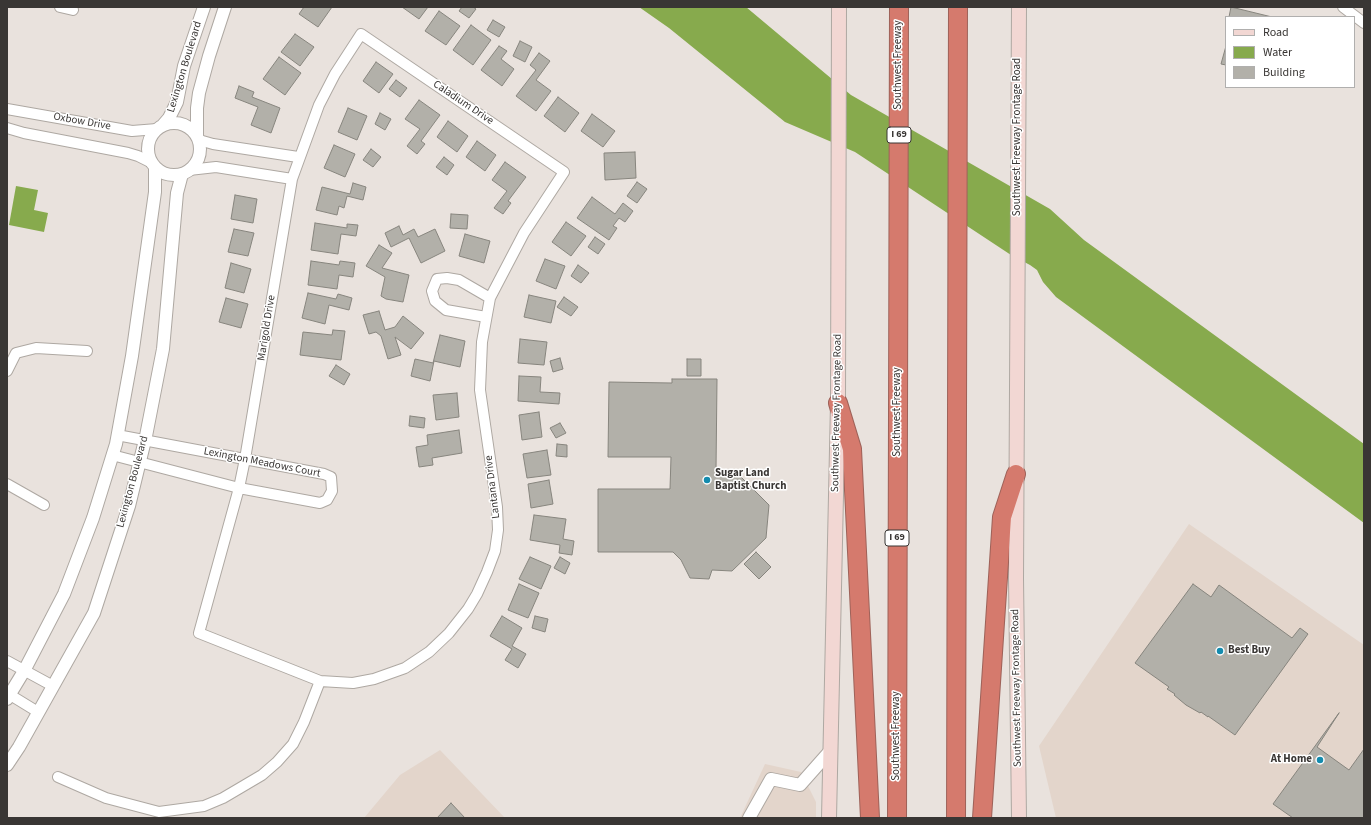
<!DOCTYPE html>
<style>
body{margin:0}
#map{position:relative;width:1371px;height:825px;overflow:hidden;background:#e9e2dd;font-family:"Source Sans 3",sans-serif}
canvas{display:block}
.frame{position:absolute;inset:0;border:8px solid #393634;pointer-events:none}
.legend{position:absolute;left:1225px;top:16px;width:130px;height:72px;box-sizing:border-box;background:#fff;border:1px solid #b0afae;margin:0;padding:5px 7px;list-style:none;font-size:12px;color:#393634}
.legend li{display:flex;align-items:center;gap:8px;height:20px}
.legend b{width:20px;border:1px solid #b0afae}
</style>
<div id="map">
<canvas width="1371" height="825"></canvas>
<div class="frame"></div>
<ul class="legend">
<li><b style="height:5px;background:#f2d7d3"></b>Road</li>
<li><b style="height:11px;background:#87aa4d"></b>Water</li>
<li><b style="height:11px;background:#b2b0a9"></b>Building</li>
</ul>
</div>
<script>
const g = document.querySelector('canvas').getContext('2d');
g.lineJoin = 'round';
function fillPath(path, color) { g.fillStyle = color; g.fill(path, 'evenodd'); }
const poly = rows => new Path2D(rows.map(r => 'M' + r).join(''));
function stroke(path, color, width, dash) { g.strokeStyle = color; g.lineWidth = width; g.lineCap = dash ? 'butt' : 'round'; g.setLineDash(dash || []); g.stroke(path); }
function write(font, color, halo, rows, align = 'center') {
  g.font = font + ' "Source Sans 3",sans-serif'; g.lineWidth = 3; g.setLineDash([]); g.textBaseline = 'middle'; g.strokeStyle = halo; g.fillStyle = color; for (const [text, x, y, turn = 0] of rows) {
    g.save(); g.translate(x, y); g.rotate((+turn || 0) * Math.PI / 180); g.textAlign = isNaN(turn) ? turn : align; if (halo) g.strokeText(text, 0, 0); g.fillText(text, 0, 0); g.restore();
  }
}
const built = poly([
 [1189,524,1364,645,1364,818,1056,818,1039,746],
 [440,750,505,818,364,818,400,775],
 [765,764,801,772,816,802,816,818,740,818]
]);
const water = poly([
 [639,7,746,7,851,95,1050,209,1084,240,1364,444,1364,523,1056,297,1043,282,1037,270,1030,265,1011,255,855,152,785,122,669,28],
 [16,186,38,190,34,210,48,213,44,232,9,225]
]);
const building = poly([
 [304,7,332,7,318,27,299,14,304,7],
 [402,7,428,7,419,19,402,7],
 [462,7,473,7,476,9,469,18,459,11,462,7],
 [1231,7,1272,17,1229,17,1231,7],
 [439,11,460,26,446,45,425,31,439,11],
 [493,20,505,27,499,37,487,30,493,20],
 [471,25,491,40,473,65,453,50,471,25],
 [295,34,314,47,300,66,281,52,295,34],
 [520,41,532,47,525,62,513,56,520,41],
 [499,46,507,51,501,59,514,69,502,86,481,70,499,46],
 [1226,46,1226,65,1221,64,1226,46],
 [539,53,550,61,536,80,551,91,536,111,516,96,536,70,530,65,539,53],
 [279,57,301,73,285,95,263,79,279,57],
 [376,62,393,74,379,93,363,81,376,62],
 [396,80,407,88,400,97,389,89,396,80],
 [239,86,254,92,252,97,280,108,271,133,251,125,258,107,235,98,239,86],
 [558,97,579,113,565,132,544,116,558,97],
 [419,100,440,115,421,141,425,144,417,154,407,146,420,129,405,119,419,100],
 [348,108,367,116,357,140,338,132,348,108],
 [380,113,391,119,385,130,375,124,380,113],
 [592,114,615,131,603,147,581,131,592,114],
 [448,121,468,136,457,152,437,137,448,121],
 [477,141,496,155,485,171,466,157,477,141],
 [334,145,355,154,345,177,324,168,334,145],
 [371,149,381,157,373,167,363,160,371,149],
 [635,152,636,178,605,180,604,153,635,152],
 [444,157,454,165,447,175,436,167,444,157],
 [505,162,526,177,508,201,511,203,503,214,494,208,507,191,492,180,505,162],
 [637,182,647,189,637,203,627,196,637,182],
 [353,183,366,187,363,200,347,196,344,208,339,206,337,215,316,210,322,187,350,194,353,183],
 [235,195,257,199,253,223,231,219,235,195],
 [592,197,615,214,623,203,633,211,625,222,619,218,613,226,617,228,609,240,577,218,592,197],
 [451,214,468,215,467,229,450,228,451,214],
 [566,222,586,236,571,256,552,242,566,222],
 [315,223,347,228,347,224,358,225,356,236,341,234,338,254,311,250,315,223],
 [399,226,403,235,414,229,418,237,435,229,445,251,421,263,409,238,391,247,385,233,399,226],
 [234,229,254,233,248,256,228,252,234,229],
 [465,234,490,241,484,263,459,256,465,234],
 [595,237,605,244,598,254,588,247,595,237],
 [379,245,392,253,382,268,409,275,403,302,386,299,381,296,385,277,366,266,379,245],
 [545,259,565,266,556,289,536,281,545,259],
 [311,261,339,265,340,261,355,263,353,277,339,275,337,289,308,285,311,261],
 [231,263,251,269,244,293,225,288,231,263],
 [578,265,589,273,581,283,571,276,578,265],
 [308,293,336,299,338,294,352,298,349,310,329,305,325,324,302,318,308,293],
 [529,295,556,301,551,323,524,317,529,295],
 [564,297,578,307,571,316,557,307,564,297],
 [226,298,248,304,241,328,219,322,226,298],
 [379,311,385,330,395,327,403,316,424,333,411,349,395,337,401,355,388,359,381,336,376,332,369,334,363,315,379,311],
 [333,330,345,331,341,360,300,355,303,332,332,335,333,330],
 [440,335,465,341,460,367,434,361,430,381,411,376,415,359,433,363,440,335],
 [520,339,547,342,544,365,518,363,520,339],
 [560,358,563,369,553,372,550,361,560,358],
 [687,359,701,359,701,376,687,376,687,359],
 [336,365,350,374,344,385,329,376,336,365],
 [519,376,541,377,540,392,560,393,559,404,518,401,519,376],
 [672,379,717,379,716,470,734,470,769,505,766,538,732,571,712,570,709,579,690,578,681,560,673,552,598,552,598,489,670,489,671,457,608,457,609,382,672,383,672,379],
 [457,393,459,417,436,420,433,395,457,393],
 [539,412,542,437,522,440,519,415,539,412],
 [410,416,425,418,424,428,409,426,410,416],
 [560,423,566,433,556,438,550,428,560,423],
 [459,430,462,453,432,458,433,465,419,467,416,447,428,445,427,435,459,430],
 [557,444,567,445,567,457,556,456,557,444],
 [547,450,551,475,527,478,523,454,547,450],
 [549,480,553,504,531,508,528,484,549,480],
 [534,515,566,519,563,539,574,541,572,555,559,553,560,545,530,540,534,515],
 [756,552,771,567,759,579,744,564,756,552],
 [530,557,551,566,541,589,519,579,530,557],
 [560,557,570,563,565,574,554,568,560,557],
 [519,584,539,593,528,618,508,610,519,584],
 [1193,584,1211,597,1219,585,1292,638,1300,628,1308,634,1235,735,1208,716,1208,717,1201,712,1200,713,1186,705,1174,695,1175,694,1167,689,1169,687,1135,663,1193,584],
 [502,616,522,628,512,646,526,654,518,668,505,660,512,649,490,636,502,616],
 [535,616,548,619,545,632,532,628,535,616],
 [1339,713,1317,747,1349,770,1364,749,1364,818,1293,818,1273,804,1339,713],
 [451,803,465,818,437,818,451,803]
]);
const minor = poly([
 [60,7,73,10],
 [1343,7,1364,23],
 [361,34,564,172,524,233,490,298,482,342,480,390,497,507,498,530,495,551,487,572,477,594,468,609,449,633,429,652,405,668,374,679,353,683,320,681,199,633,239,488,245,459,292,179,319,105,335,74,361,34],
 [7,109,132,131,157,129],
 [7,128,24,133,128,153,138,156,152,163],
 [199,140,213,144,298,157],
 [189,170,216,167,292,179],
 [486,317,446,310,435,301,432,291,437,279,447,278,459,280,490,298],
 [7,371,16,353,36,348,87,351],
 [112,455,239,488,320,503,327,500,332,491,331,477,324,474,117,435],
 [7,484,44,505],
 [7,661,53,686],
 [7,693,38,712],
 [58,777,106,798,159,812,204,806,223,798,240,788,262,775,277,762,293,744,304,722,320,681]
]);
const tertiary = poly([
 '148 149a26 26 0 1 1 52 0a26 26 0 1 1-52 0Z',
 [163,125,169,118,177,102,184,66,204,7],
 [197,135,197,108,199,93,209,56,225,7],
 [7,699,24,671,64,594,93,518,116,444,132,356,155,192,155,167],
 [7,765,19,747,94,613,129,506,146,436,163,349,177,193,182,174],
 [749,818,771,779,800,785,831,750]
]);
const secondary = poly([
 [829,818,838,403,839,7],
 [1019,818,1016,578,1019,7]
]);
const motorway = poly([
 [838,403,852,449,870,818],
 [897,818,899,7],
 [956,818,958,7],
 [982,818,1002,517,1016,474]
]);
const markers = [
 [707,480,4,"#148bae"],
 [1220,651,4,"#148bae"],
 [1320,760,4,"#148bae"]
];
const shields = [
 [899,135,24],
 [897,538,24]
];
const shieldNames = [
 ["I 69",899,135],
 ["I 69",897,538]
];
const streetNames = [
 ["Southwest Freeway",899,65,-90],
 ["Lexington Boulevard",185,67,-73],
 ["Caladium Drive",463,103,34],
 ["Oxbow Drive",82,122,10],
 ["Southwest Freeway Frontage Road",1018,137,-90],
 ["Marigold Drive",267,328,-81],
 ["Southwest Freeway",898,412,-90],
 ["Southwest Freeway Frontage Road",837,413,-89],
 ["Lexington Meadows Court",262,463,11],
 ["Lexington Boulevard",133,482,-75],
 ["Lantana Drive",493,487,-97],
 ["Southwest Freeway Frontage Road",1017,688,-91],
 ["Southwest Freeway",897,736,-90]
];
const poiNames = [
 ["Sugar Land",715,474],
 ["Baptist Church",715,487],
 ["Best Buy",1228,651],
 ["At Home",1312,760,"right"]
];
fillPath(built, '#e3d5cb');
fillPath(water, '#87aa4d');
fillPath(building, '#b2b0a9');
stroke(building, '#87857e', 1);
stroke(minor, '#aea8a2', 12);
stroke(tertiary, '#aea8a2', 14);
stroke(secondary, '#aea8a2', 16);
stroke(motorway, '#9e6259', 20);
stroke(minor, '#fff', 10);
stroke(tertiary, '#fff', 12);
stroke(secondary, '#f2d7d3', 14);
stroke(motorway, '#d57a6d', 18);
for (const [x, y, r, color] of markers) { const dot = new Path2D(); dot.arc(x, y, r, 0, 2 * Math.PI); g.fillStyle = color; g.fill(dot); stroke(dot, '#fff', 1.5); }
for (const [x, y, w] of shields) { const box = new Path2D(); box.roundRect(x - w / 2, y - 8, w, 16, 3); g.fillStyle = '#fff'; g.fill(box); stroke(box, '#393634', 1); }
write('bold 10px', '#393634', null, shieldNames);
write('11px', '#393634', '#fff', streetNames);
write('bold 11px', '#393634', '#fff', poiNames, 'left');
</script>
